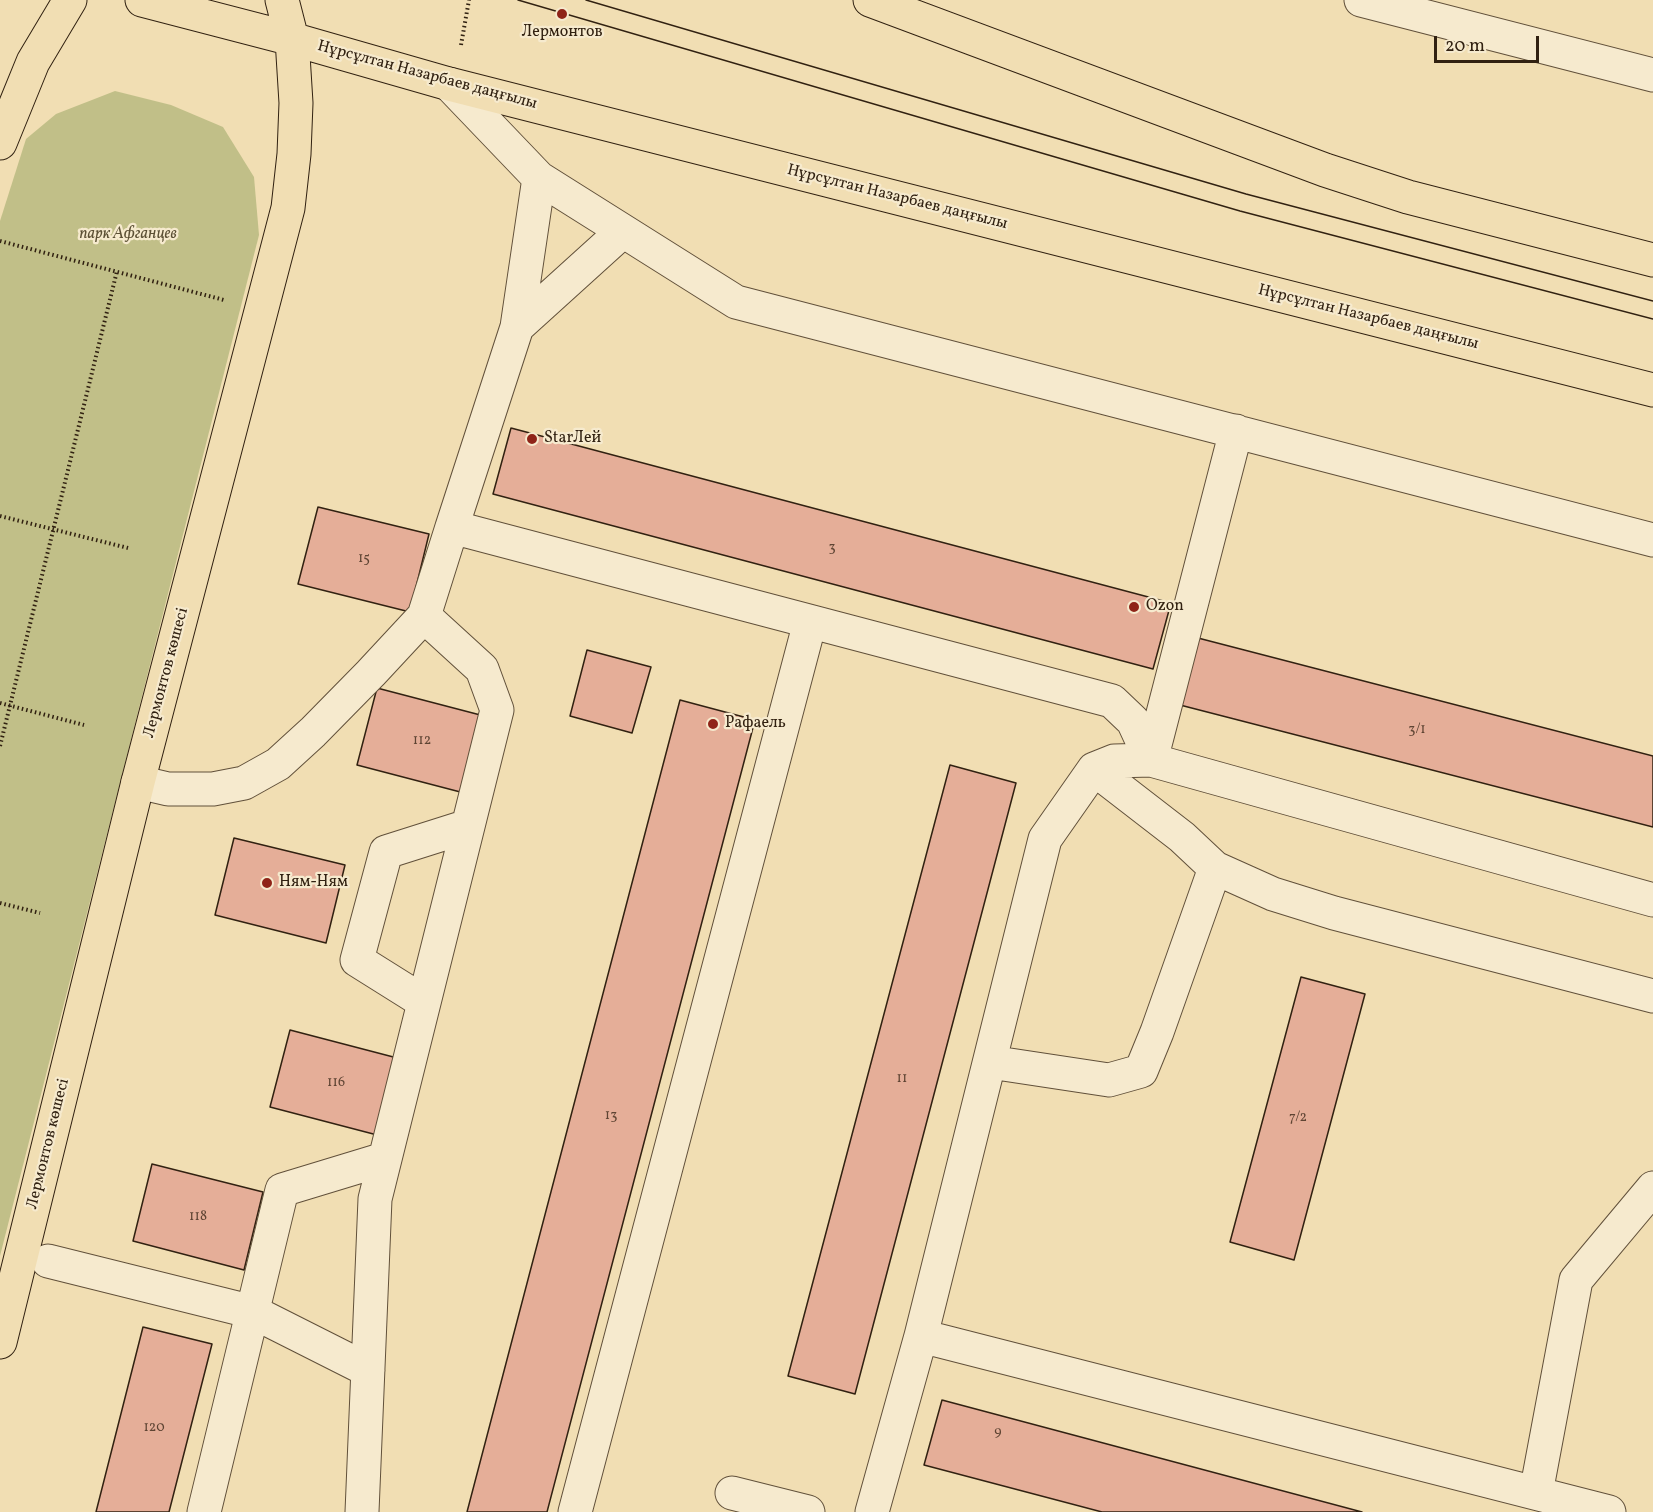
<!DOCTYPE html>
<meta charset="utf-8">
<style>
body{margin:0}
#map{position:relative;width:1653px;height:1512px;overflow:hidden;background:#f1deb3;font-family:Vollkorn,serif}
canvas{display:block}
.scale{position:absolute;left:1434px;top:36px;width:105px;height:27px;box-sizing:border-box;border:3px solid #312111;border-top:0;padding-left:8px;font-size:18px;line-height:21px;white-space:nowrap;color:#312111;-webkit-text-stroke:4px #f6eace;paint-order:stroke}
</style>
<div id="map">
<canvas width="1653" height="1512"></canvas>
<div class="scale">20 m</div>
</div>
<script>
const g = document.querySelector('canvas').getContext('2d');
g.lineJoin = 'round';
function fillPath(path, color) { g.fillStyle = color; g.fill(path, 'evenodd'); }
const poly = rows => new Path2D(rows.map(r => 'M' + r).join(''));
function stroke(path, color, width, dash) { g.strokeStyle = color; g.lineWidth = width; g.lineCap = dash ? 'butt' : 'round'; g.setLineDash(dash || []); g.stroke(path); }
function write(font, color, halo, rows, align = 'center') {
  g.font = font + ' Vollkorn,serif'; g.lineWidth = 4.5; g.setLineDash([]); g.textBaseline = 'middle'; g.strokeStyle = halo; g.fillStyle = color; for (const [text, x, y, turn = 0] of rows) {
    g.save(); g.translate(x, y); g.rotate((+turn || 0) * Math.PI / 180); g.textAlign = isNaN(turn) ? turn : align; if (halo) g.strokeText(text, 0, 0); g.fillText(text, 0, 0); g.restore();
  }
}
const green = poly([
 [115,91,171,105,223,127,254,177,259,235,0,1256,0,221,26,139,56,114]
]);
const building = poly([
 [511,428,1171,603,1153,669,493,494,511,428],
 [318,507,429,534,410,612,298,584,318,507],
 [1198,638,1653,756,1653,827,1180,705,1198,638],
 [587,650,651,667,632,733,570,716,587,650],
 [377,688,488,717,468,794,357,765,377,688],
 [680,700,755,720,547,1512,467,1512,680,700],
 [950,765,1016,783,855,1394,788,1376,950,765],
 [234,838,345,865,326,943,215,915,234,838],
 [1301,977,1365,994,1294,1260,1230,1242,1301,977],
 [290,1030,401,1059,381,1136,270,1107,290,1030],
 [152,1164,263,1192,244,1270,133,1241,152,1164],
 [143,1327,212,1344,169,1512,96,1512,143,1327],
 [942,1400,1362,1512,1102,1512,924,1465,942,1400]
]);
const path = poly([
 [461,45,469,0],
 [0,241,224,300],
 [0,516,128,548],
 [0,703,84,725],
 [0,746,117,271],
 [0,903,40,913]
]);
const minor = poly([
 [1361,0,1653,75],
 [449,84,539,178,736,302,1653,540],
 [623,231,517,327,452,527,1112,701,1133,721,1151,760],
 [517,327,539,178],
 [1151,760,1236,431],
 [1094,769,1182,837,1215,868,1273,894,1334,913,1653,996],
 [138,782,168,789,213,789,244,783,278,764,313,732,371,673,424,616],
 [424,1002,357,960,386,852,468,826],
 [990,1062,1109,1080,1141,1071,1157,1032,1215,868],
 [48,1261,253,1312,368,1370],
 [921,1336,1045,839,1094,769,1114,761,1151,760,1653,900],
 [732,1493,808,1512],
 [1536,1493,1576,1280,1653,1188],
 [204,1512,282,1190,384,1159],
 [362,1512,375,1199,497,710,482,669,424,616,452,527],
 [575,1512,810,622],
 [872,1512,921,1336,1609,1512]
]);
const major = poly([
 [142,0,292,39,449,84,1653,390],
 [870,0,1325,170,1408,197,1653,260],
 [0,143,33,62,70,0],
 [0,1342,138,782,288,208,294,154,296,103,292,39,282,0]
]);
const tram = poly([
 [518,0,1240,211,1653,319],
 [586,0,1246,194,1653,301]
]);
const markers = [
 [562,14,6,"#8f2418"],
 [532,439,6,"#8f2418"],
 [1134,607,6,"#8f2418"],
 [713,724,6,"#8f2418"],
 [267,883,6,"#8f2418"]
];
const numberNames = [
 ["3",832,548],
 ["15",364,559],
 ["3/1",1417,730],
 ["112",422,741],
 ["11",902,1079],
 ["116",336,1083],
 ["13",611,1116],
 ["7/2",1298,1118],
 ["118",198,1217],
 ["120",154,1428],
 ["9",998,1432]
];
const poiNames = [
 ["Лермонтов",562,33,"center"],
 ["StarЛей",544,439],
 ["Ozon",1146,607],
 ["Рафаель",725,724],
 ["Ням-Ням",279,883]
];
const streetNames = [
 ["Нұрсұлтан Назарбаев даңғылы",427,76,15],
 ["Нұрсұлтан Назарбаев даңғылы",897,198,14],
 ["Нұрсұлтан Назарбаев даңғылы",1368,318,14],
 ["Лермонтов көшесі",167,673,-75],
 ["Лермонтов көшесі",49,1144,-76]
];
const parkNames = [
 ["парк Афганцев",128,235]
];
fillPath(green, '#c1bf88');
fillPath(building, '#e5ae98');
stroke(building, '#312111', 1.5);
stroke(minor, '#61503a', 35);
stroke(major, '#312111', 35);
stroke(path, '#312111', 4, [1.5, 3]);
stroke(minor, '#f6eace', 33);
stroke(major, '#f1deb3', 33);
stroke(tram, '#312111', 1.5);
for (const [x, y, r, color] of markers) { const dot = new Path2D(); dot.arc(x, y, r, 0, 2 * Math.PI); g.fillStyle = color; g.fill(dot); stroke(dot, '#f6eace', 2); }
write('14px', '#5e4433', null, numberNames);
write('16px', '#312111', '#f6eace', poiNames, 'left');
write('16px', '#312111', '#f6eace', streetNames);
write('italic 16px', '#5c5035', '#f6eace', parkNames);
</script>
